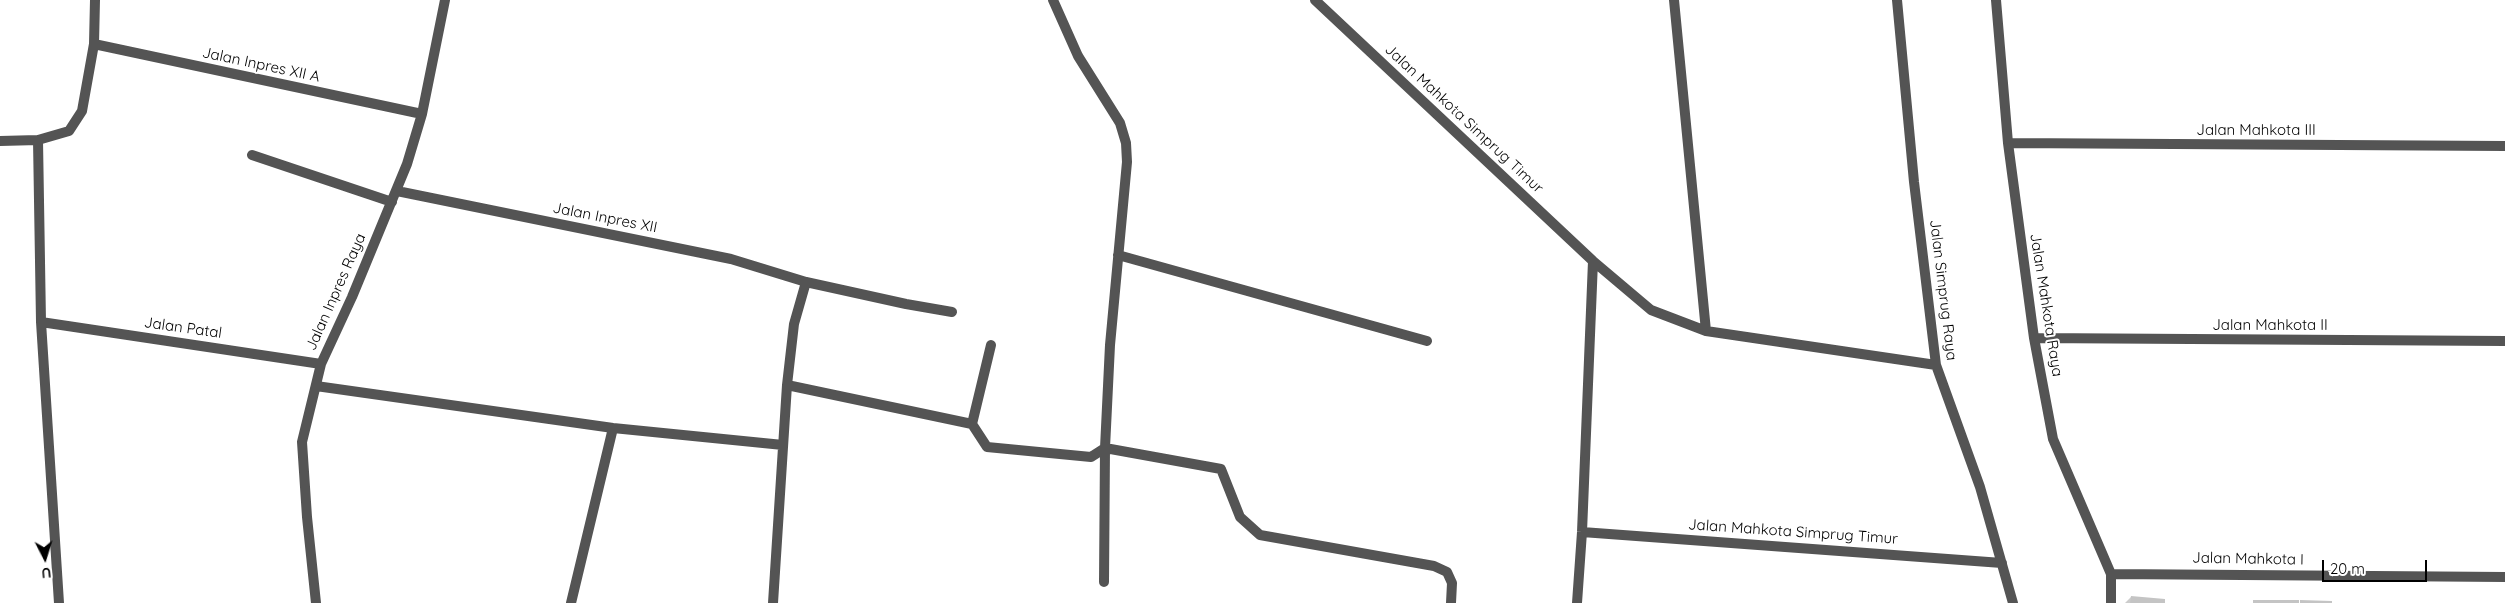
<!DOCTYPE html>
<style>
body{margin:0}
#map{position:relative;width:2505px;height:603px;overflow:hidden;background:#fff;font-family:Quicksand,sans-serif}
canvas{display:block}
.north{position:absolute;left:20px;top:533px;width:50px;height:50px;-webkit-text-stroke:4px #fff;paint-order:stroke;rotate:175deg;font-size:14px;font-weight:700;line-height:20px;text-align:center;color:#000}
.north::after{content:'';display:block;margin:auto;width:18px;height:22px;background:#000;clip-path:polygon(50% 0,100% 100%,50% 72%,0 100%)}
.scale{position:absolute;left:2322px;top:560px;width:105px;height:22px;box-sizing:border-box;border:2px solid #000;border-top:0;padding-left:6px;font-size:15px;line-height:18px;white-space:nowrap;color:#000;-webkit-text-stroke:4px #fff;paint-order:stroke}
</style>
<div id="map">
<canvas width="2505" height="603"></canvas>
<div class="north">U</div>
<div class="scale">20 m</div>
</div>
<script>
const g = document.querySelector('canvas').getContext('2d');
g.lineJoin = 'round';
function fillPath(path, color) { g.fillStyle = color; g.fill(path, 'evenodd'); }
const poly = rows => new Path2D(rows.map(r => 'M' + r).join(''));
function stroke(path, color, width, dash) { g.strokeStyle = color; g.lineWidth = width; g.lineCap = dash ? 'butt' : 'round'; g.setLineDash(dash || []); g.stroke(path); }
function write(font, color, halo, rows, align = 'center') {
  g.font = font + ' Quicksand,sans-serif'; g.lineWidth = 4; g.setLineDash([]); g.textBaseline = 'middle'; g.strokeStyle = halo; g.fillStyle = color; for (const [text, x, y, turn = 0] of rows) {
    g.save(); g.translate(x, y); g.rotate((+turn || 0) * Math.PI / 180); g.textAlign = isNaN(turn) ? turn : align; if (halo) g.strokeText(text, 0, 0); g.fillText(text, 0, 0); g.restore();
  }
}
const shadow = poly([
 [2131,597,2164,603,2125,603]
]);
const building = poly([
 [2131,596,2165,599,2165,603,2130,603],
 [2253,600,2299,600,2299,603,2253,603],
 [2300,600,2332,601,2332,603,2300,603]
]);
const street = poly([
 [1053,0,1078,56,1120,123,1126,143,1127,162,1110,345,1105,448,1104,582],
 [1315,0,1593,261,1651,310,1706,331,1936,365],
 [1674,0,1706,331],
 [1897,0,1914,182,1936,365,1980,487,2013,603],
 [1996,0,2008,143,2034,338,2053,439,2111,574,2111,603],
 [94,44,422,114],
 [38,140,41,322,59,603],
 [0,141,38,140,69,131,82,111,94,44,95,0],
 [2008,143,2505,146],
 [252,155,392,202],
 [397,191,731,259,806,282,906,304,952,312],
 [1118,255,1427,341],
 [41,322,321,364],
 [2034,338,2505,341],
 [787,385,972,424,987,447,1091,457,1105,448,1221,469,1240,517,1260,535,1434,566,1447,572,1452,583,1451,603],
 [316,386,613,428,783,445],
 [972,424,991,345],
 [1582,532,2002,563],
 [2111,574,2505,577],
 [316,603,307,517,302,442,321,364,352,297,407,164,422,114,445,0],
 [571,603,613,428],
 [773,603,787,385,794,324,806,282],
 [1577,603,1582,532,1593,261]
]);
const streetNames = [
 ["Jalan Inpres XII A",261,65,12],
 ["Jalan Mahkota Simprug Timur",1464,119,43],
 ["Jalan Mahkota III",2256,130],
 ["Jalan Inpres XII",605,218,11],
 ["Jalan Simprug Raya",1943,290,83],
 ["Jalan Inpres Raya",336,292,-66],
 ["Jalan Mahkota Raya",2046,305,81],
 ["Jalan Mahkota II",2270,325],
 ["Jalan Patal",183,328,8],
 ["Jalan Mahkota Simprug Timur",1793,532,4],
 ["Jalan Mahkota I",2248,559,1]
];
fillPath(shadow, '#0003');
fillPath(building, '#c4c4c4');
stroke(street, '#545454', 10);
write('15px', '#000', '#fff', streetNames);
</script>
